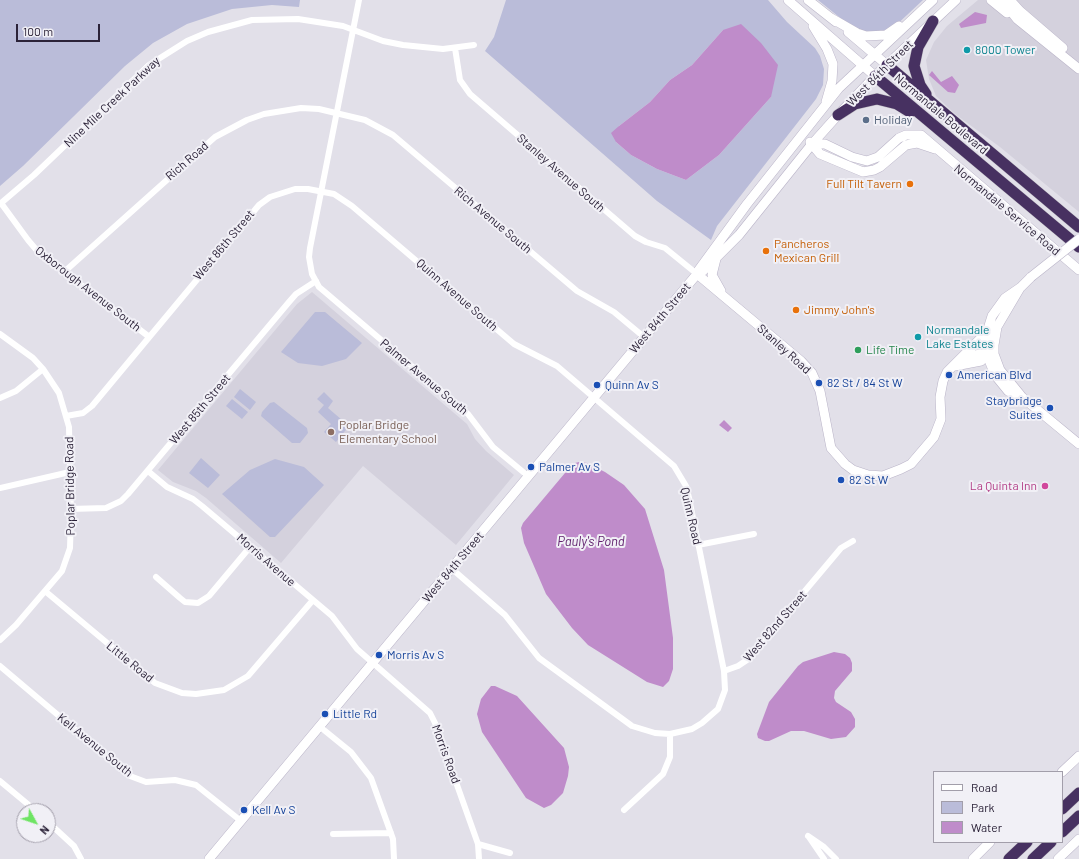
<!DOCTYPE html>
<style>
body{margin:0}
#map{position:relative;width:1079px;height:859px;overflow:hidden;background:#e2e0e9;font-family:Barlow,sans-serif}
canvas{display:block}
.legend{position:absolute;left:933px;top:771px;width:130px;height:72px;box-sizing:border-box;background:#f1f0f6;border:1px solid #a29eaa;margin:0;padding:5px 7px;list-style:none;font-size:12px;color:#2b2238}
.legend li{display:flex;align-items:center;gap:8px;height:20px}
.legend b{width:20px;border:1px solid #a29eaa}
.north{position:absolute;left:16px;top:803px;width:40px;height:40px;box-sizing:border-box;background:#f1f0f6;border:1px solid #a29eaa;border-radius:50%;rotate:130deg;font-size:11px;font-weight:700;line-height:16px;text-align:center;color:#2b2238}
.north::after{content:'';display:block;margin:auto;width:14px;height:18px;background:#6ee463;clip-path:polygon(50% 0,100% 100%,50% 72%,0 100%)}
.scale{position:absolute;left:16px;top:24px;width:84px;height:18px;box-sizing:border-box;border:2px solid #2b2238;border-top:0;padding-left:5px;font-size:12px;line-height:14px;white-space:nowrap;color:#2b2238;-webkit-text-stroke:3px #f1f0f6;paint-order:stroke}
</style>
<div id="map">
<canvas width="1079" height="859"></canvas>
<ul class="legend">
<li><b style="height:5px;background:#fff"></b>Road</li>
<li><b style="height:11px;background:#babcd9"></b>Park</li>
<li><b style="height:11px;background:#bf8cca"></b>Water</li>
</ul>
<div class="north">N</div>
<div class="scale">100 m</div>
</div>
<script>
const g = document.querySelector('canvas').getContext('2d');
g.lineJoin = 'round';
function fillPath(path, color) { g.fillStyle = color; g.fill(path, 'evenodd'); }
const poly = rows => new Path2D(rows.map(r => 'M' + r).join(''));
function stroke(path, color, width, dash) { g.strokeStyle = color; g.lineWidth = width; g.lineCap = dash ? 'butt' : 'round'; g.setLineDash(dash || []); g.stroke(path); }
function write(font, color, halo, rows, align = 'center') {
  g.font = font + ' Barlow,sans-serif'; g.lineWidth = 4; g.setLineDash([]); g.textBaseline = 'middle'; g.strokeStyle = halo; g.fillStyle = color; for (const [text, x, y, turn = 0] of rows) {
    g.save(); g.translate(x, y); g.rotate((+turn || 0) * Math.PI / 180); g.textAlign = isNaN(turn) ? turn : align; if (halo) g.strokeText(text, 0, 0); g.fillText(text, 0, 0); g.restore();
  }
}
const built = poly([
 [978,0,1079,0,1079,212,1000,147,955,114,936,96,929,79,926,60,934,42,947,26],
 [312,292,467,424,475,439,486,451,514,475,456,545,363,466,281,563,206,498,196,491,173,482,158,470,297,304]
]);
const green = poly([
 [0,0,300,0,299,7,272,5,232,9,187,24,153,43,125,66,23,166,0,186],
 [506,0,768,0,787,22,815,48,820,56,824,69,823,85,816,99,717,226,711,240,657,201,485,51,494,37],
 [723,30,771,97,719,155,686,180,657,169,631,155,616,142,619,126,650,102,670,80,692,65],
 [818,0,923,0,891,30,866,33,849,25],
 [315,312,325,312,362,343,346,359,322,366,298,363,281,352],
 [240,389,256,402,250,410,234,397],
 [324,392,333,401,328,408,349,426,336,442,324,432,331,424,318,412,324,405,317,399],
 [232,399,248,412,242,419,226,406],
 [274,402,307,428,308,433,300,443,292,443,261,416,262,412,270,403],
 [201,458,220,475,208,488,189,473],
 [275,459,304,467,324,485,275,537,270,537,222,494,250,470]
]);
const water = poly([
 [975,12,987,15,986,23,961,28,959,24],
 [741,24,761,43,778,65,771,97,719,155,686,180,657,169,631,155,616,142,611,133,619,126,650,102,670,80,692,65,723,30],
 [932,71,941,82,952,76,959,85,955,93,948,92,929,75],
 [724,420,732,428,728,432,719,425],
 [579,462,587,463,605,472,624,485,645,509,664,570,673,638,673,669,669,681,663,687,647,682,588,645,572,628,546,594,524,543,521,528,523,523,570,467,575,463],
 [834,652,845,654,850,658,852,663,852,671,835,691,834,698,836,702,851,712,855,719,855,727,846,737,831,739,804,731,791,731,769,741,765,741,758,738,757,734,769,702,798,666,803,662],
 [491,686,495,686,517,696,564,748,569,767,568,776,563,793,551,805,544,808,526,798,482,732,477,714,481,699]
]);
const street = poly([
 [359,0,310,248,309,257,312,274,319,287,325,292,468,414,493,447,528,476],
 [455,48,460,80,470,94,635,236,646,242,665,248,697,274],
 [1,203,28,240,39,253,148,336],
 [0,204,34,175,149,65,187,41,208,32,252,20,298,19,343,26,383,41,403,45,443,49,474,45],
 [64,272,215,137,247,120,264,114,301,108,319,109,365,120,393,135,577,291,614,312,644,337],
 [0,334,33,358,43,369,59,393,69,427,71,515,70,548,62,571,16,625,0,640],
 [0,398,16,391,43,369],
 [66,416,83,413,92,406,259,205,270,197,295,189,308,189,334,194,352,206,514,344,557,366,674,466,686,486,689,498,724,671,725,690,718,709,702,723,692,729,670,734,655,733,632,726,539,658,505,615,451,568],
 [148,471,167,487,193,499,202,506,332,616,357,649,430,713,435,723,478,844],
 [0,488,70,472],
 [70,509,106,508,121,501,128,494,289,302,296,294,316,281],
 [698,545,754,534],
 [156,577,180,598,185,602,198,603,209,596,250,547],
 [45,591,155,683,182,693,196,694,224,690,248,676,313,600],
 [0,666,130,776,146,782,175,780,196,785,241,821],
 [724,671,738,666,747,660,841,548,853,541],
 [319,726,351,752,371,778,393,839,394,859],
 [0,781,36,811],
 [624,810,663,774,670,757,670,734],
 [48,822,74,846,81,859],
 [333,834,391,833],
 [808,836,824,847,836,859],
 [809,837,824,859],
 [479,859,478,844,510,853]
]);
const secondary = poly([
 [788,0,875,76],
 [808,0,836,22],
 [991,0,1007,13],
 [1002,0,1017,19,1079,69],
 [1010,0,1020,11,1063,48],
 [831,18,857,33,866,36,886,35,899,26],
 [813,26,827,49,833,64,832,81,826,102],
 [848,32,887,65],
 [810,142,820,154,863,172,874,170,880,167,906,145,917,143,935,149],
 [812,144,825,144,852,157,867,161,878,157,899,138,906,135,921,135,1079,270],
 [716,259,712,275,721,291],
 [698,271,747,204,839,88,933,0],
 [697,274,801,361,812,373,820,391,831,448,845,464,853,470,868,475,883,476,901,469,911,464,934,437,941,419,940,397,943,381,947,372,987,332],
 [1031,277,1021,287,1005,298,992,316,987,332,987,355,995,375,1008,391,1022,397,1079,444],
 [1020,288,997,327,994,345,994,354,1000,370,1022,397],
 [961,359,979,354,991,354],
 [955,366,981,361,987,355],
 [1062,772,1079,756],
 [209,859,697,274,703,271,739,235,812,144,838,115,875,76,956,0],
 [973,859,990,842],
 [1058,859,1079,839]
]);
const highway = poly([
 [887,65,1079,227],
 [875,76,1079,247],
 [926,94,920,85,914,66,918,47,933,21],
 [838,115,855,104,877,99,897,104,910,112],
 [1062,809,1079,793],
 [1062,832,1079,816],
 [1009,859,1027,842],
 [1033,859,1051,842]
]);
const secondaryBridge = poly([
 [1031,277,1079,239]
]);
const markers = [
 [967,50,4,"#0f9aa8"],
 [866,120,4,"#5c6f8a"],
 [910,184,4,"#e8710a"],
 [766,251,4,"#e8710a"],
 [796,310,4,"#e8710a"],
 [918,337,4,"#0f9aa8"],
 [858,350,4,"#2e9e5b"],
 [949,375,4,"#1a4fb4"],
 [819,383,4,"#1a4fb4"],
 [597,385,4,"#1a4fb4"],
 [1050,408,4,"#1a4fb4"],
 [331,432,4,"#8d6e63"],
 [531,467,4,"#1a4fb4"],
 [841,480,4,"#1a4fb4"],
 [1045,486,4,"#d1479c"],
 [379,655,4,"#1a4fb4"],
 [325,714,4,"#1a4fb4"],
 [244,810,4,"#1a4fb4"]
];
const cultureNames = [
 ["8000 Tower",975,50],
 ["Normandale",926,330],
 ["Lake Estates",926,344]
];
const streetNames = [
 ["West 84th Street",880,73,-45],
 ["Nine Mile Creek Parkway",112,102,-43],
 ["Normandale Boulevard",941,114,40],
 ["Rich Road",187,161,-41],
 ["Stanley Avenue South",561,173,41],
 ["Normandale Service Road",1007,210,40],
 ["Rich Avenue South",493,220,40],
 ["West 86th Street",224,245,-50],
 ["Oxborough Avenue South",88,289,38],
 ["Quinn Avenue South",457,295,41],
 ["West 84th Street",660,318,-50],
 ["Stanley Road",784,349,42],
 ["Palmer Avenue South",424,377,40],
 ["West 85th Street",200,409,-50],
 ["Poplar Bridge Road",70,486,-91],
 ["Quinn Road",691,516,77],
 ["Morris Avenue",266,560,41],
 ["West 84th Street",453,567,-50],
 ["West 82nd Street",775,626,-49],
 ["Little Road",130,662,39],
 ["Kell Avenue South",95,745,39],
 ["Morris Road",446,754,70]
];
const serviceNames = [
 ["Holiday",874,120]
];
const foodNames = [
 ["Full Tilt Tavern",902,184,"right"],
 ["Pancheros",774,244],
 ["Mexican Grill",774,258],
 ["Jimmy John's",804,310]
];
const leisureNames = [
 ["Life Time",866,350]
];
const transitNames = [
 ["American Blvd",957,375],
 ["82 St / 84 St W",827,383],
 ["Quinn Av S",605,385],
 ["Staybridge",1042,401,"right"],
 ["Suites",1042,415,"right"],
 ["Palmer Av S",539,467],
 ["82 St W",849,480],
 ["Morris Av S",387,655],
 ["Little Rd",333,714],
 ["Kell Av S",252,810]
];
const educationNames = [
 ["Poplar Bridge",339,425],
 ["Elementary School",339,439]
];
const hotelNames = [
 ["La Quinta Inn",1037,486]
];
const waterNames = [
 ["Pauly's Pond",591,542]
];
fillPath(built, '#d4d1dd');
fillPath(green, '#babcd9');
fillPath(water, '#bf8cca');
stroke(secondary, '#bab4c8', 10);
stroke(highway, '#bfbdc3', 12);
stroke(street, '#fff', 6);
stroke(secondary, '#fff', 9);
stroke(highway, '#473161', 11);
stroke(secondaryBridge, '#bab4c8', 10, []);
stroke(secondaryBridge, '#fff', 9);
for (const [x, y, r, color] of markers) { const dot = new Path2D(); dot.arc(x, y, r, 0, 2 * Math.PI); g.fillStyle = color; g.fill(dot); stroke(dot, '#f1f0f6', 1.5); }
write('12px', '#0d838f', '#f1f0f6', cultureNames, 'left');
write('12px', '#2b2238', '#f1f0f6', streetNames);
write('12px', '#4e5e75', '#f1f0f6', serviceNames, 'left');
write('12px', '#c56008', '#f1f0f6', foodNames, 'left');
write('12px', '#27864d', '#f1f0f6', leisureNames, 'left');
write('12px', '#164399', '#f1f0f6', transitNames, 'left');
write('12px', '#785e54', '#f1f0f6', educationNames, 'left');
write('12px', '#b23c85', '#f1f0f6', hotelNames, 'right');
write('italic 13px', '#61226e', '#f1f0f6', waterNames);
</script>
